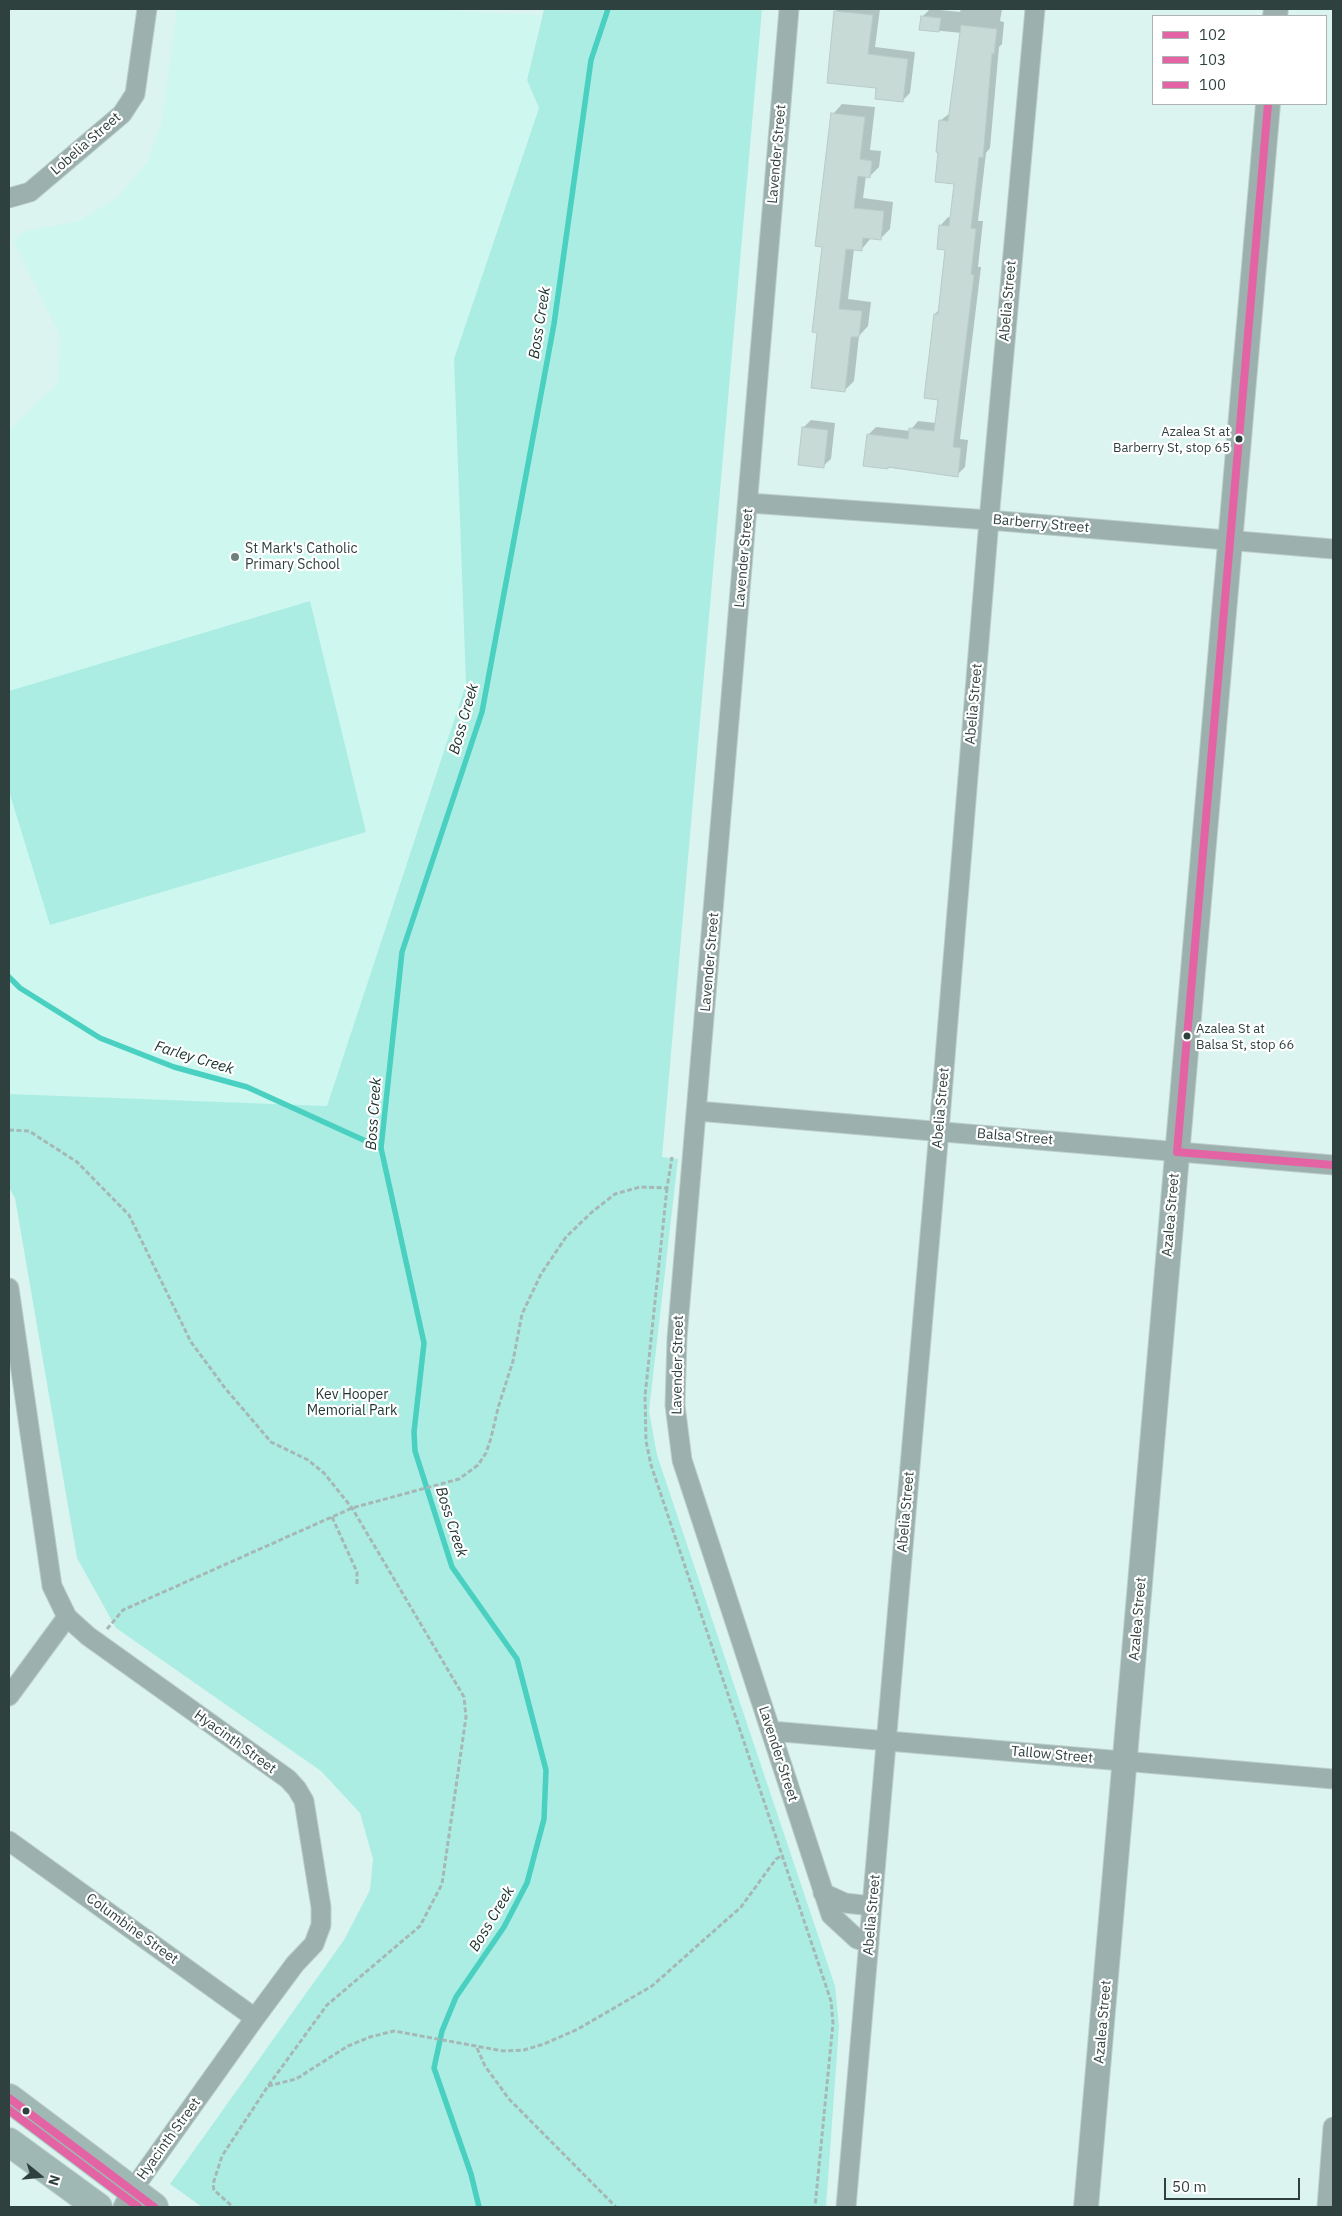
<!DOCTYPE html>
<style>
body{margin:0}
#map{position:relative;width:1342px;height:2216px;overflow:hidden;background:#dcf4f0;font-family:"IBM Plex Sans",sans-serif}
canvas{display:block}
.frame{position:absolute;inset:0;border:10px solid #2f413e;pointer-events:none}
.legend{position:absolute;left:1152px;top:15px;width:175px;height:90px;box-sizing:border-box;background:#fff;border:1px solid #acb3b2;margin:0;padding:6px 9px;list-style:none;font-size:15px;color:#2f413e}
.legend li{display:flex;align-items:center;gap:10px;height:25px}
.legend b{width:25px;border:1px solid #acb3b2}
.north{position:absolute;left:15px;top:2151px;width:50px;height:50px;-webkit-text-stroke:4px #fff;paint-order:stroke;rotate:107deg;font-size:14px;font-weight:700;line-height:20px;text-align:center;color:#2f413e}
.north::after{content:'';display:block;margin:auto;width:18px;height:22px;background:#2f413e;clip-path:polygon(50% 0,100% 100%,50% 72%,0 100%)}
.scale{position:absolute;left:1164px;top:2178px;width:136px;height:22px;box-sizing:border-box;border:2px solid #2f413e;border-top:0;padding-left:6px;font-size:15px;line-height:18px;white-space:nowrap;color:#2f413e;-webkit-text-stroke:4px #fff;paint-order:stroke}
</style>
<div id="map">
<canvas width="1342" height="2216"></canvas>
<div class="frame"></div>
<ul class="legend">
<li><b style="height:6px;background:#e463a4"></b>102</li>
<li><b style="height:6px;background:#e463a4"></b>103</li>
<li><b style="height:6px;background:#e463a4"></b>100</li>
</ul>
<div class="north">N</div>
<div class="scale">50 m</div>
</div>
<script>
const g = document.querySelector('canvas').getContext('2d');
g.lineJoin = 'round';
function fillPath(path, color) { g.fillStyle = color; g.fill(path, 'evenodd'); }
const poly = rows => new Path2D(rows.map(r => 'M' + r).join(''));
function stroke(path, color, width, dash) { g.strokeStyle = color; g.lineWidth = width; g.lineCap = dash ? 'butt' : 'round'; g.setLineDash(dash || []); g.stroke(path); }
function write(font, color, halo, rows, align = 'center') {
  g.font = font + ' "IBM Plex Sans",sans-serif'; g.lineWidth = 4.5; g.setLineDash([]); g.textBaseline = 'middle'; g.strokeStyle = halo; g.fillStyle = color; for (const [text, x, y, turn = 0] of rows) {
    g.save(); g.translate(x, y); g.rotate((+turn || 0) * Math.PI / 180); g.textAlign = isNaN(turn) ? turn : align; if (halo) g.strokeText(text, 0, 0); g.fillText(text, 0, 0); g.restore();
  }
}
const built = poly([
 [177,9,421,9,541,15,527,80,539,108,454,359,466,684,327,1107,9,1094,9,430,57,384,61,337,13,240,26,231,79,221,118,197,148,161,162,121]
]);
const green = poly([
 [544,9,762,9,662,1157,678,1159,649,1411,657,1455,835,1986,839,2026,826,2207,202,2207,170,2184,344,1940,370,1890,373,1859,360,1813,321,1771,116,1628,77,1558,15,1198,9,1188,9,1094,327,1106,466,684,454,359,539,108,527,80],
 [310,601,366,832,50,925,9,791,9,691]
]);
const shadow = poly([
 [838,9,880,9,875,47,915,52,910,93,902,101,878,87,835,12],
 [930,9,960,12,961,9,1002,9,1000,21,1004,22,1002,44,999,47,990,148,986,153,978,221,983,221,978,267,981,267,960,439,968,440,965,467,957,475,865,465,868,435,876,427,910,431,918,421,936,423,939,399,935,314,939,310,946,249,938,248,941,225,948,217,952,218,956,183,939,152,940,121,950,113,962,33,921,29,922,17],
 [842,104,875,107,870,150,881,151,879,167,870,176,866,176,863,198,893,202,890,229,880,239,871,238,861,250,854,249,848,299,871,302,868,326,859,336,854,381,844,391,818,332,833,114],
 [811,420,835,423,831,459,823,466,803,428]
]);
const stream = poly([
 [9,977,20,988,100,1038,174,1067,247,1087,381,1148],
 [479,2207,471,2174,434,2068,442,2031,456,1997,504,1927,527,1883,544,1819,546,1770,517,1659,452,1567,415,1451,414,1432,424,1343,381,1148,402,952,482,712,554,324,591,60,608,9]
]);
const building = poly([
 [834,11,873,15,868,54,908,59,903,102,875,99,876,88,827,83,834,11],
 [921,16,941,18,939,32,919,30,921,16],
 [961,25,997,29,994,54,992,53,983,158,979,157,971,228,976,229,971,274,974,275,953,447,961,448,958,477,888,467,888,469,863,466,867,434,908,439,909,428,934,431,938,400,924,398,934,314,938,314,945,250,937,249,939,225,949,226,954,184,935,182,938,153,936,152,939,120,948,121,961,25],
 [831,113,865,117,860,159,872,161,870,178,858,176,854,208,884,211,881,240,863,238,862,251,846,249,839,309,862,311,859,337,851,337,845,392,811,388,817,333,812,332,822,247,815,246,831,113],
 [802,427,828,430,824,468,798,465,802,427]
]);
const path = poly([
 [9,1130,29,1131,77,1162,129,1215,191,1342,225,1388,271,1442,308,1460,324,1473,352,1508,464,1697,466,1717,442,1884,420,1926,327,2005,268,2086,222,2156,213,2184,214,2190,233,2207],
 [667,1188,645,1396,646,1441,651,1465,831,2001,833,2023,815,2207],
 [332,1517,357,1572,357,1584],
 [107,1629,123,1610,352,1508,459,1479,478,1465,486,1453,491,1438,498,1408,513,1361,522,1314,541,1274,566,1237,592,1212,615,1194,640,1187,667,1188,672,1157],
 [477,2048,485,2066,509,2099,616,2207],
 [268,2086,296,2079,348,2046,370,2037,394,2031,503,2051,524,2050,544,2044,578,2029,652,1986,741,1907,776,1859,783,1855]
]);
const minor = poly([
 [789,9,677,1338,675,1405,682,1460,831,1915,857,1939,869,1943],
 [9,198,30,192,122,114,135,94,147,9],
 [749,503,989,520,1333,549],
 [697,1111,1333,1165],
 [9,1288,52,1586,67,1617,88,1636,288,1779,297,1789,304,1801,321,1907,321,1925,314,1944,295,1964,255,2018,131,2192,123,2207],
 [9,1696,67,1617],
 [771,1731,1333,1779],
 [9,1841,255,2018],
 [823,1893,845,1903,872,1906],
 [846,2207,939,1131,989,520,1035,9],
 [1327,2207,1333,2127]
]);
const tertiary = poly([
 [1275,16,1276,9],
 [1086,2207,1268,104]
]);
const secondary = poly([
 [9,2098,154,2207],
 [9,2142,98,2207]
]);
const bus1 = poly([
 [1177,1152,1268,104],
 [1177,1152,1333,1165]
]);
const bus2 = poly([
 [9,2098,154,2207]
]);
const bus3 = poly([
 [9,2110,138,2207]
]);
const markers = [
 [1239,439,4.5,"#2f413e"],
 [235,557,5,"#6c807c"],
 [1187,1036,4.5,"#2f413e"],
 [26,2111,4.5,"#2f413e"]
];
const busNames = [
 ["Azalea St at",1230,432],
 ["Barberry St, stop 65",1230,448],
 ["Azalea St at",1196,1029,"left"],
 ["Balsa St, stop 66",1196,1045,"left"]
];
const streetNames = [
 ["Lobelia Street",86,144,-41],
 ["Lavender Street",777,154,-85],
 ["Abelia Street",1008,301,-85],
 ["Barberry Street",1041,524,5],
 ["Lavender Street",744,558,-85],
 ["Abelia Street",974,704,-85],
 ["Lavender Street",710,962,-85],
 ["Abelia Street",941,1108,-85],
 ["Balsa Street",1015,1137,5],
 ["Azalea Street",1171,1215,-85],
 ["Lavender Street",678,1365,-89],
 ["Abelia Street",906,1512,-85],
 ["Azalea Street",1138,1619,-85],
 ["Hyacinth Street",235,1742,36],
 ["Lavender Street",778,1754,72],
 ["Tallow Street",1052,1755,5],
 ["Abelia Street",872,1915,-85],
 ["Columbine Street",132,1929,36],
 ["Azalea Street",1103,2022,-85],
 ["Hyacinth Street",169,2139,-54]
];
const poiNames = [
 ["St Mark's Catholic",245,549],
 ["Primary School",245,565]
];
const parkNames = [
 ["Kev Hooper",352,1395],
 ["Memorial Park",352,1411]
];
const waterNames = [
 ["Boss Creek",540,323,-81],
 ["Boss Creek",464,719,-74],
 ["Farley Creek",194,1058,17],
 ["Boss Creek",374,1114,-86],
 ["Boss Creek",451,1522,72],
 ["Boss Creek",492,1919,-59]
];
fillPath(built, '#cef7f0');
fillPath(green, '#acede3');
fillPath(shadow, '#0003');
stroke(stream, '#4ad0c1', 5.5);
fillPath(building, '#c7dad6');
stroke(building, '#b8cbc8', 1);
stroke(minor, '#bccfcb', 21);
stroke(tertiary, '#bccfcb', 26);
stroke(secondary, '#bccfcb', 30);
stroke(path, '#a6b8b5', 3, [5, 2.5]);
stroke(minor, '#9cb1ae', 19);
stroke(tertiary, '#9cb1ae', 24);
stroke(secondary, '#a0b8b4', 28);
stroke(bus1, '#e463a4', 8);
stroke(bus2, '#e463a4', 8);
stroke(bus3, '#e463a4', 8);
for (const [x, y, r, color] of markers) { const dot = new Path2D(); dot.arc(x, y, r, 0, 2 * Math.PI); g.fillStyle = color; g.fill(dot); stroke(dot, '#fff', 2); }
write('13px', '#2f413e', '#fff', busNames, 'right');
write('14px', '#2f413e', '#fff', streetNames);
write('14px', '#2f413e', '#fff', poiNames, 'left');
write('14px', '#1d3631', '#fff', parkNames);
write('italic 15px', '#18302c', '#fff', waterNames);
</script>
